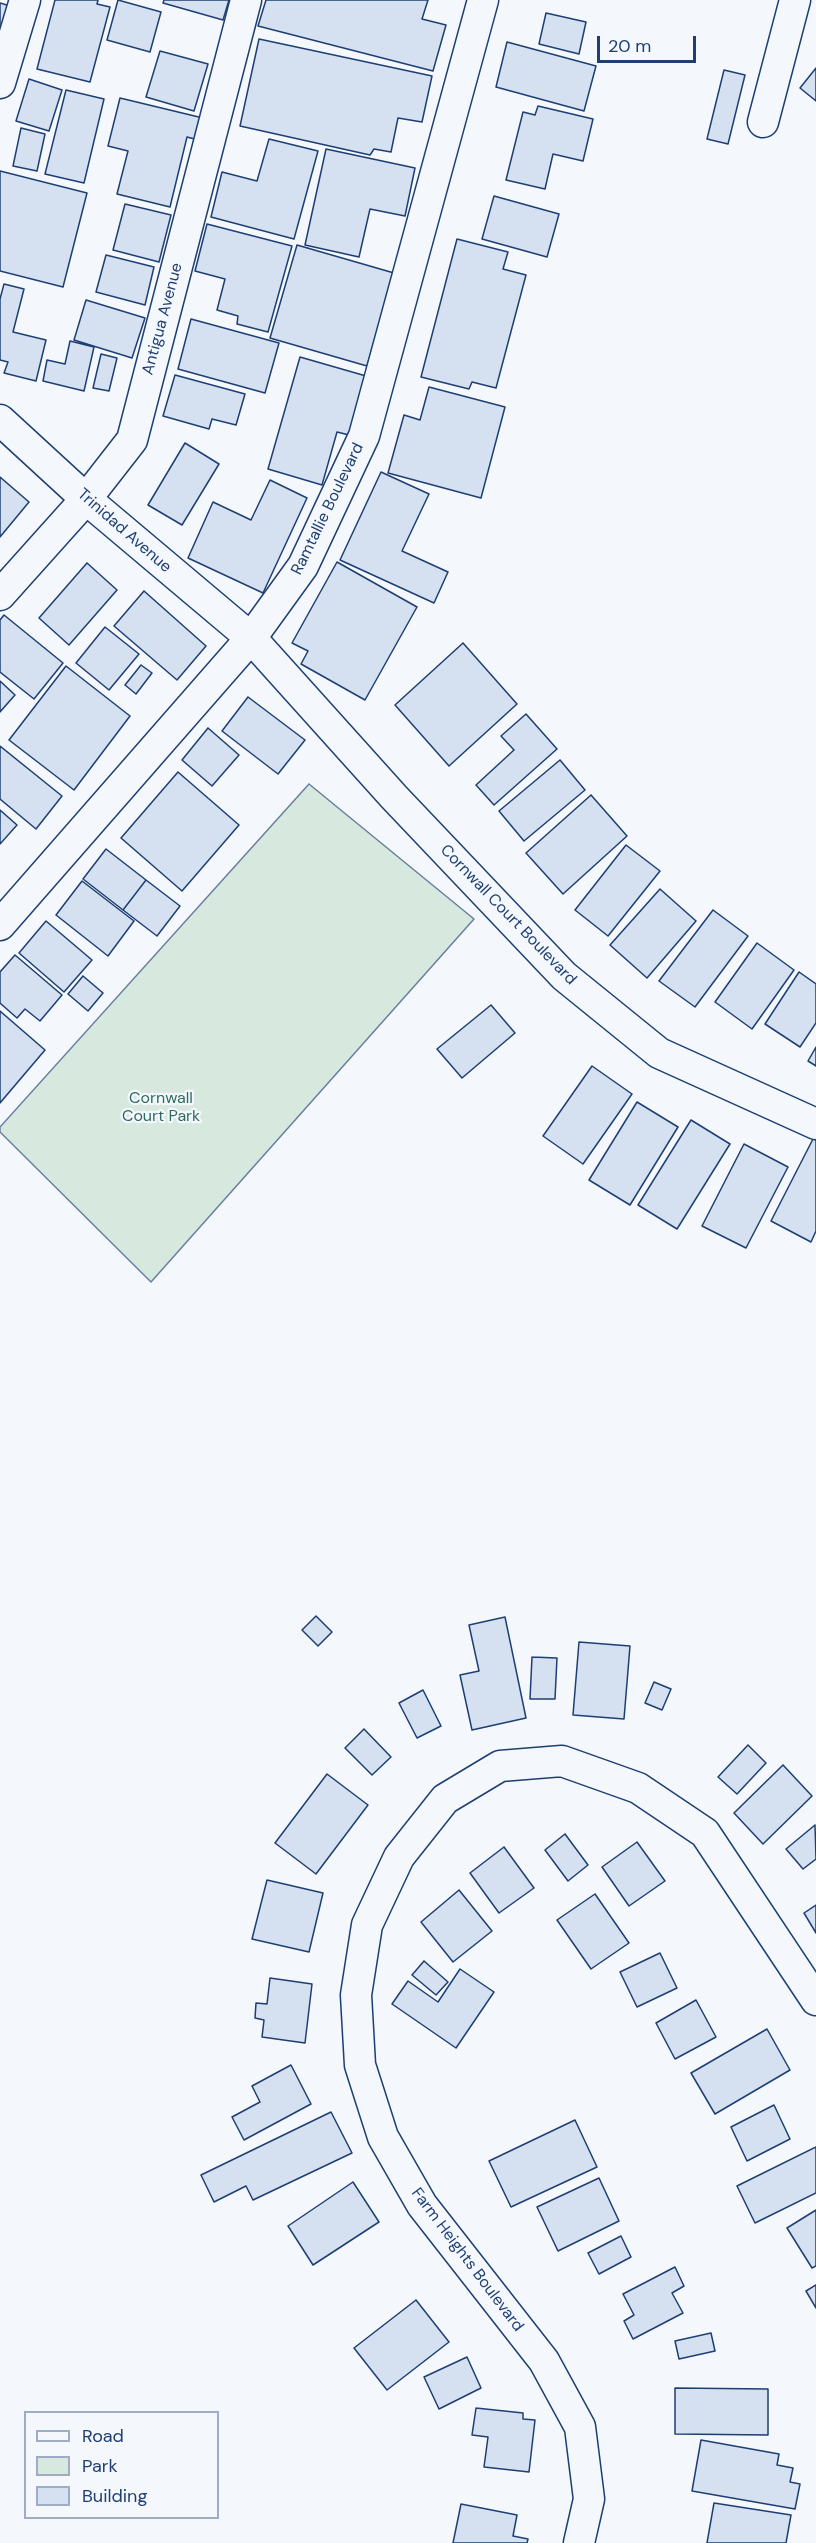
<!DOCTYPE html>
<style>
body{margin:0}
#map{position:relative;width:816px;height:2543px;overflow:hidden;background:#f4f7fb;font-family:"DM Sans",sans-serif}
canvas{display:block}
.legend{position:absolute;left:24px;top:2411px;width:195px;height:108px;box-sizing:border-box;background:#f4f7fb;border:2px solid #9eadc5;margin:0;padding:8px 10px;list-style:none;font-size:18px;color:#1d3f73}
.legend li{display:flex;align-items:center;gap:12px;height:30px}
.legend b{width:30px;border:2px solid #9eadc5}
.scale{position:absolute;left:597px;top:36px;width:99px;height:27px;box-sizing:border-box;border:3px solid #1d3f73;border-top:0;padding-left:8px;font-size:18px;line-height:21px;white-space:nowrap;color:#1d3f73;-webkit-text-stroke:4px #f4f7fb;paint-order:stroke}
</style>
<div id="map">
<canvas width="816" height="2543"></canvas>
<ul class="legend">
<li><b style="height:8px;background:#f4f7fb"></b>Road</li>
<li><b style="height:16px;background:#d7e8df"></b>Park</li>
<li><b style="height:16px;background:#d5e0f0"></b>Building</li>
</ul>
<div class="scale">20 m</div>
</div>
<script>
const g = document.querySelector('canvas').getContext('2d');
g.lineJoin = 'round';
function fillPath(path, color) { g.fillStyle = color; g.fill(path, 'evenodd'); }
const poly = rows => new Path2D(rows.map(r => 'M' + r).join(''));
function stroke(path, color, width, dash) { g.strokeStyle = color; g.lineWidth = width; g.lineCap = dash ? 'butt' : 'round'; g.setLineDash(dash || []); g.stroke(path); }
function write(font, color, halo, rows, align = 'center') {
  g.font = font + ' "DM Sans",sans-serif'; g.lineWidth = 4.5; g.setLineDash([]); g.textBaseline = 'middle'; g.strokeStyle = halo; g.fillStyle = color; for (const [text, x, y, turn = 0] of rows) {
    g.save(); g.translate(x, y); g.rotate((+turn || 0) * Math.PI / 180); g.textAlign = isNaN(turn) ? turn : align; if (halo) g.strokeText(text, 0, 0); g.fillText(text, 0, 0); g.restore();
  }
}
const green = poly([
 [309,784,474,919,151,1282,0,1132,0,1127,309,784]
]);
const building = poly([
 [55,0,98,0,97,4,110,7,90,82,37,69,55,0],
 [118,0,161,12,150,52,107,40,118,0],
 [164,0,229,0,223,20,163,3,164,0],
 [266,0,428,0,422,19,446,25,433,71,258,26,266,0],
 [0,3,10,6,0,45,0,3],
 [546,13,586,22,579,54,539,44,546,13],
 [259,39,432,76,422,122,398,118,391,152,374,149,370,155,240,126,259,39],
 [507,42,596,66,584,111,496,87,507,42],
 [160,51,208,64,194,111,146,97,160,51],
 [816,68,816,101,800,88,816,68],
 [724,70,745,75,728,144,707,139,724,70],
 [29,79,62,90,49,131,16,121,29,79],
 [66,90,104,99,84,183,45,174,66,90],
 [120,98,207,119,202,141,187,137,170,207,117,194,128,151,108,146,120,98],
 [538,106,593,119,583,161,553,154,545,189,506,180,523,112,535,115,538,106],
 [21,128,45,134,37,171,13,166,21,128],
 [269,139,318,151,294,239,211,217,222,172,257,181,269,139],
 [326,149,415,168,405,216,370,209,359,257,305,245,326,149],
 [0,171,87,193,63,287,0,271,0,171],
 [494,196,559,214,547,257,482,239,494,196],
 [125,204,171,215,159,262,113,250,125,204],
 [207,224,292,246,268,332,237,324,238,316,217,310,225,279,195,271,207,224],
 [457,239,508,252,503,269,526,275,496,388,472,382,469,389,421,377,457,239],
 [297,245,394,273,367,366,270,338,297,245],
 [106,255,154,267,145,305,96,292,106,255],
 [4,284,24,289,13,332,46,340,36,381,4,373,8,362,0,360,0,299,4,284],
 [86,300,145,318,132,358,74,340,86,300],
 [191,319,279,343,265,393,178,369,191,319],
 [70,341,94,347,84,391,43,381,47,360,65,364,70,341],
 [101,354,117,358,109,391,93,388,101,354],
 [300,357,366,376,349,435,337,432,322,485,268,469,300,357],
 [175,375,245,394,236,425,212,419,209,429,163,416,175,375],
 [429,387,505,407,481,498,388,473,404,415,420,420,429,387],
 [185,443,219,464,182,525,148,505,185,443],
 [381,472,429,494,402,551,448,572,434,603,340,560,381,472],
 [0,477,29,502,0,537,0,477],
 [270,480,307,498,263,593,188,558,213,502,251,520,270,480],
 [337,562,417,607,365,700,301,664,308,651,292,643,337,562],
 [87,563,117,590,69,645,39,618,87,563],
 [144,591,206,646,177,680,114,626,144,591],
 [4,615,63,663,34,699,0,672,0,620,4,615],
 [105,627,139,654,109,690,76,663,105,627],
 [463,643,517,704,449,766,395,705,463,643],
 [141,665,152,673,136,694,125,685,141,665],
 [66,666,130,716,74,790,9,740,66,666],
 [0,681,15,695,0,712,0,681],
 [248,697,305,740,278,774,222,731,248,697],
 [526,714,557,749,494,805,476,785,514,750,501,736,526,714],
 [208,728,239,755,212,786,182,760,208,728],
 [0,746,62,796,36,829,0,799,0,746],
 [560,760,585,790,524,841,499,811,560,760],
 [178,772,239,825,182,891,121,838,178,772],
 [591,795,627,836,563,894,526,853,591,795],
 [0,810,17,825,0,844,0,810],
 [626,845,660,871,608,936,575,910,626,845],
 [106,849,146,880,123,910,83,879,106,849],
 [146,880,180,906,157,936,123,910,146,880],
 [82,881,134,921,108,956,56,915,82,881],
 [660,889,696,921,647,978,610,945,660,889],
 [713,910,748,936,695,1007,659,981,713,910],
 [46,921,92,960,64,992,19,953,46,921],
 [757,943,794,970,752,1029,715,1002,757,943],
 [15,955,62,995,40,1021,25,1009,17,1018,0,1003,0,972,15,955],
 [799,972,816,984,816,1023,800,1047,765,1024,799,972],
 [83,976,103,993,88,1011,68,994,83,976],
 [491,1005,515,1033,462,1078,437,1049,491,1005],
 [0,1011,45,1050,0,1103,0,1011],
 [816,1047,816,1066,808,1061,816,1047],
 [592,1066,632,1094,583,1164,543,1136,592,1066],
 [637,1102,678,1127,630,1205,589,1180,637,1102],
 [691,1120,730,1144,677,1229,638,1205,691,1120],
 [813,1139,816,1140,816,1231,811,1242,771,1221,813,1139],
 [744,1144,788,1167,746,1248,702,1226,744,1144],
 [316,1616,332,1632,318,1646,302,1630,316,1616],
 [505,1617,526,1718,472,1730,460,1675,479,1671,469,1625,505,1617],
 [579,1642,630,1646,624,1719,573,1715,579,1642],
 [532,1657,557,1658,555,1699,530,1699,532,1657],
 [654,1682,671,1689,662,1710,645,1703,654,1682],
 [423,1690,441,1726,417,1738,399,1703,423,1690],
 [364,1729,391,1757,372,1775,345,1748,364,1729],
 [748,1745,766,1763,737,1794,718,1777,748,1745],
 [783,1765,812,1796,763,1844,734,1813,783,1765],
 [327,1774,368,1805,316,1874,275,1843,327,1774],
 [815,1825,816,1859,803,1869,786,1849,815,1825],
 [565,1834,588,1865,568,1881,545,1850,565,1834],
 [637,1842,665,1881,629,1906,602,1867,637,1842],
 [504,1847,534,1888,499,1913,470,1873,504,1847],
 [267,1880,323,1893,309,1952,252,1939,267,1880],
 [459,1890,492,1931,453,1962,421,1922,459,1890],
 [595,1894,629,1943,591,1969,557,1920,595,1894],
 [816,1905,816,1933,804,1913,816,1905],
 [660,1953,677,1988,637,2007,620,1972,660,1953],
 [424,1961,448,1982,436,1995,412,1975,424,1961],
 [460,1969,494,1992,456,2048,392,2004,408,1981,438,2002,460,1969],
 [270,1978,312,1984,305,2043,262,2037,264,2020,255,2018,256,2003,267,2004,270,1978],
 [696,2000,716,2037,675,2059,656,2023,696,2000],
 [767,2029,790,2070,715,2114,691,2073,767,2029],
 [291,2065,311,2104,244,2140,232,2117,260,2102,252,2086,291,2065],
 [774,2105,790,2139,747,2161,731,2127,774,2105],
 [331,2112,352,2153,253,2200,246,2186,214,2202,201,2175,331,2112],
 [575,2120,597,2167,511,2207,489,2161,575,2120],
 [816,2147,816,2193,755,2223,737,2186,816,2147],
 [599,2178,619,2221,558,2251,537,2207,599,2178],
 [353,2182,379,2222,313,2265,288,2226,353,2182],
 [816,2210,816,2266,812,2268,787,2228,816,2210],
 [621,2236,631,2257,599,2274,588,2253,621,2236],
 [675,2267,684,2286,672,2293,683,2313,633,2339,624,2321,634,2315,623,2294,675,2267],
 [816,2285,816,2308,806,2291,816,2285],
 [416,2300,449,2342,387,2390,354,2348,416,2300],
 [711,2333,715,2351,679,2359,675,2341,711,2333],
 [467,2357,481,2388,439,2409,424,2377,467,2357],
 [675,2388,768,2389,768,2435,675,2434,675,2388],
 [476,2408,523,2413,523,2419,535,2420,529,2472,484,2467,488,2437,472,2435,476,2408],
 [701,2440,779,2454,777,2465,793,2468,790,2482,800,2484,795,2509,692,2491,701,2440],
 [714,2503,791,2515,786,2543,707,2543,714,2503],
 [461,2504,517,2515,513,2536,528,2539,527,2543,453,2543,461,2504]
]);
const street = poly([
 [0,83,25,0],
 [763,122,795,0],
 [0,420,86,499,251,638,394,797,564,976,659,1053,816,1124],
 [0,595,86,499,132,440,246,0],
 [0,925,251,638,303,566,364,436,483,0],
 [579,2543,589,2499,580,2427,544,2361,422,2205,383,2137,360,2065,356,1995,367,1925,399,1857,445,1799,500,1766,562,1761,638,1788,705,1833,816,2000]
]);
const streetNames = [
 ["Antigua Avenue",163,319,-75],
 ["Ramtallie Boulevard",328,509,-64],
 ["Trinidad Avenue",124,531,41],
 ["Cornwall Court Boulevard",508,915,46],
 ["Farm Heights Boulevard",467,2260,53]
];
const parkNames = [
 ["Cornwall",161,1099],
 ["Court Park",161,1117]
];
fillPath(green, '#d7e8df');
stroke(green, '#687fa3', 1.5);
fillPath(building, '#d5e0f0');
stroke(building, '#1d3f73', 1.5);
stroke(street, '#1d3f73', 33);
stroke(street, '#f4f7fb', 30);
write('16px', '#1d3f73', '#f4f7fb', streetNames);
write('16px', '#2c6c60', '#f4f7fb', parkNames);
</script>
